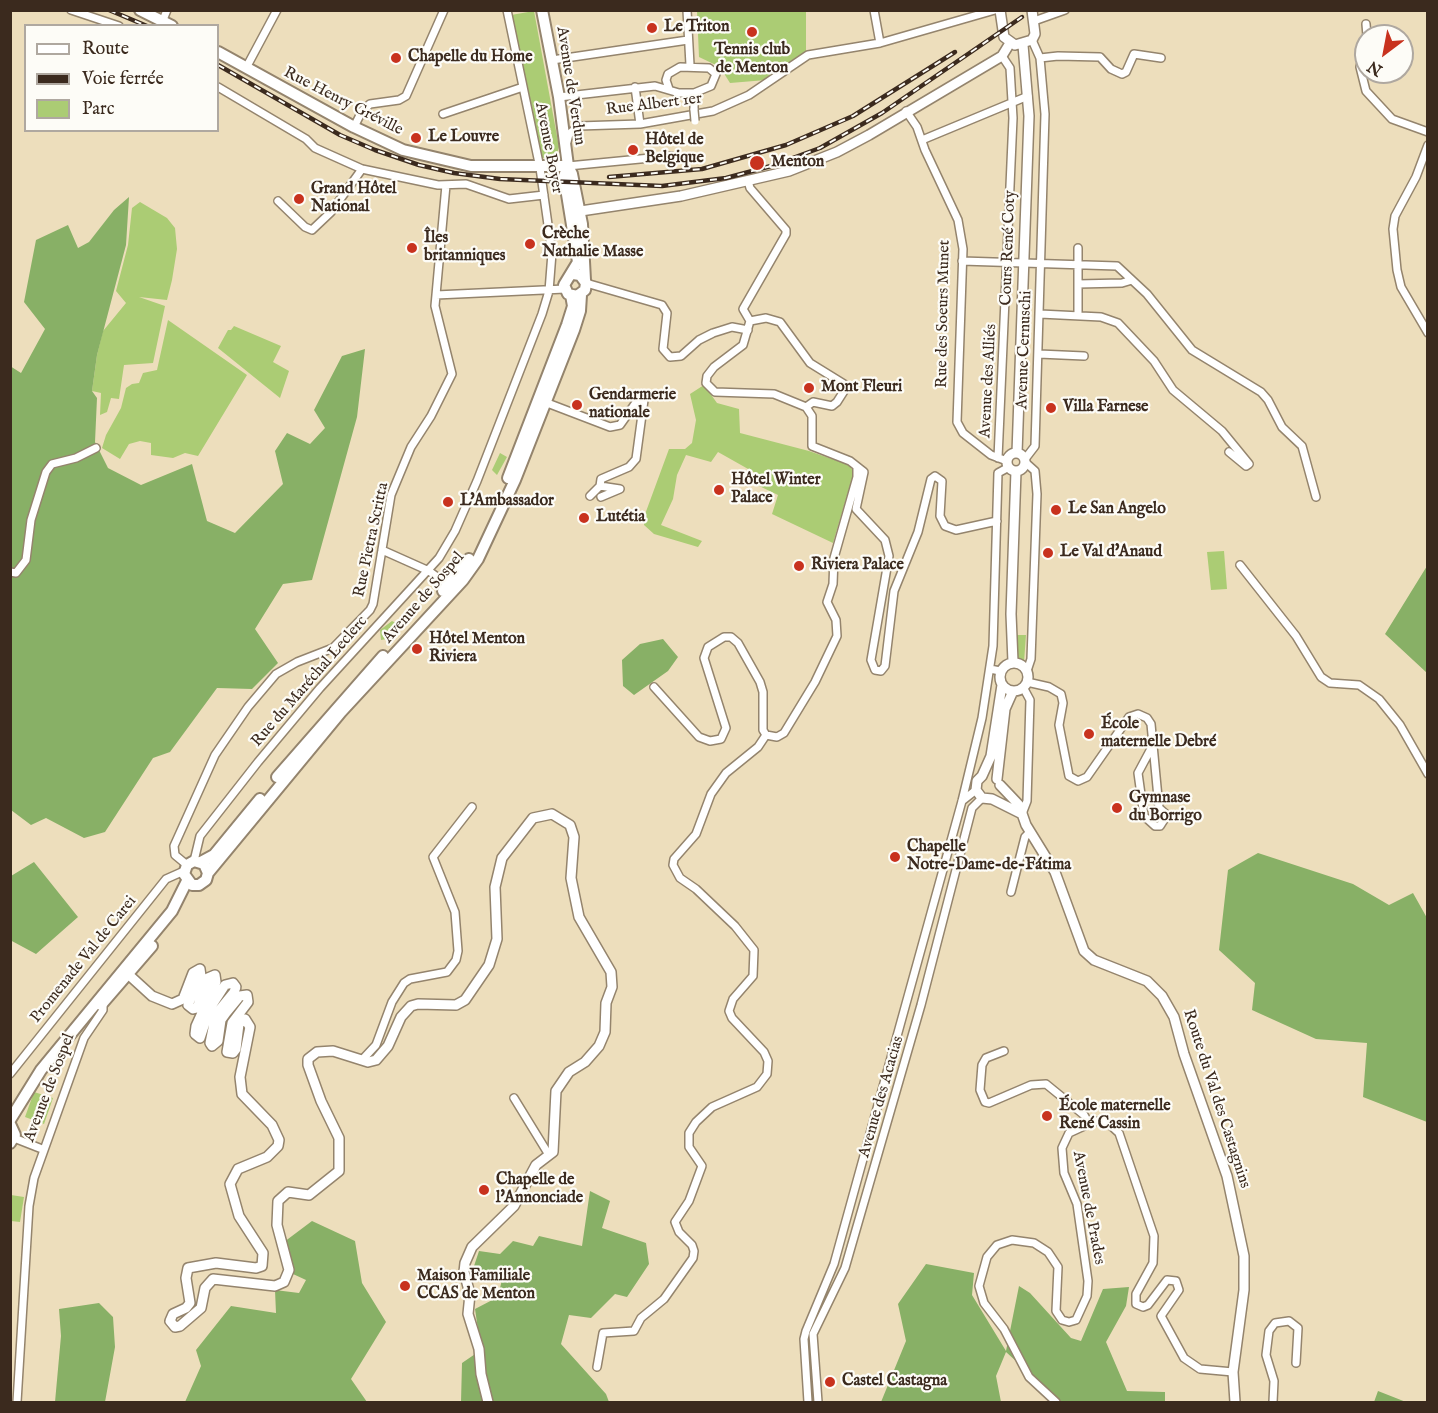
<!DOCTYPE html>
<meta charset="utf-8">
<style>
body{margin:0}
#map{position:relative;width:1438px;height:1413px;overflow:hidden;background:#eddebc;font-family:"IM FELL English",serif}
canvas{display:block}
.frame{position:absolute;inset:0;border:12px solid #3b2a1e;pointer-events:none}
.legend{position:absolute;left:24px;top:24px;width:195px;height:108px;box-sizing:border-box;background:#fdfcf7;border:2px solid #afa8a0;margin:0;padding:8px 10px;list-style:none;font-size:18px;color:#3b2a1e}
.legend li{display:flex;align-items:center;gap:12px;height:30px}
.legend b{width:30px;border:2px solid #afa8a0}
.north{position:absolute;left:1354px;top:24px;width:60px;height:60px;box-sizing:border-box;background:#fdfcf7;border:2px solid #afa8a0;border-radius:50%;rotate:212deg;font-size:16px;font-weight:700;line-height:24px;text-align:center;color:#3b2a1e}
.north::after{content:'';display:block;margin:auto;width:21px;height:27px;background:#c8321e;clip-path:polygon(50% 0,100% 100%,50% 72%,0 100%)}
</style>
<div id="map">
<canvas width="1438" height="1413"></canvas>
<div class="frame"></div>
<ul class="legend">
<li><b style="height:8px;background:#fff"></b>Route</li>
<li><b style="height:8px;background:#3b2a1e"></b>Voie ferrée</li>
<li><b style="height:16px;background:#abcc74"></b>Parc</li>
</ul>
<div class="north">N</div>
</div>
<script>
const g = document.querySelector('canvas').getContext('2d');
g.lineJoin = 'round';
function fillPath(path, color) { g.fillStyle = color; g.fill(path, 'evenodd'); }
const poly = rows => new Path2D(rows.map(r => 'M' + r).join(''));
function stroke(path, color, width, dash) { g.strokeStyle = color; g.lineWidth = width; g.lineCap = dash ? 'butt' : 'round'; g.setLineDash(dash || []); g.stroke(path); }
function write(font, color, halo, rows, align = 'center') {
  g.font = font + ' "IM FELL English",serif'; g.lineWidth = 4.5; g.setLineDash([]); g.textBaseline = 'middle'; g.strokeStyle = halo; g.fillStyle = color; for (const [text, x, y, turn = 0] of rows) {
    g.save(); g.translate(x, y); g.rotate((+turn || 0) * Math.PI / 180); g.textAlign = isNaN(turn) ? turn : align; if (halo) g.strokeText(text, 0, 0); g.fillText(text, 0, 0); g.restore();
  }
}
const green = poly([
 [534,11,559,147,556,157,541,158,511,15],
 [697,11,806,11,806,51,766,80,730,83,720,67,699,57],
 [140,202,167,218,175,228,177,249,172,280,167,300,139,297,165,306,153,363,124,365,119,399,111,398,107,412,100,415,101,393,92,391,97,355,103,331,126,303,116,291,128,245,132,208],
 [168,320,247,375,198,456,185,453,173,458,151,455,151,443,140,441,129,444,120,459,102,448,106,435,121,408,126,388,132,384,139,383,143,373,157,370],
 [234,326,281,346,273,362,289,371,280,398,218,348,228,330,231,330],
 [704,385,717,403,739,409,740,433,809,451,849,465,854,472,833,543,772,514,778,495,755,484,757,474,718,452,711,462,686,455,677,475,673,499,661,525,702,541,698,547,654,534,644,525,644,517,669,449,685,449,692,443,696,420,690,394],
 [500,453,507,457,497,475,492,470],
 [1224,551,1227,589,1211,590,1207,552],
 [392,621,396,623,397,630,392,638,381,640,380,630],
 [1016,635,1026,635,1024,662,1017,658],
 [34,1092,53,1098,44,1124,25,1117],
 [11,1195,24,1197,20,1222,11,1221]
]);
const forest = poly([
 [129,197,126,245,97,355,92,391,97,398,95,442,108,468,141,485,192,464,207,521,235,533,283,484,275,451,287,433,310,444,325,428,314,410,342,356,365,349,357,417,312,580,283,584,255,629,278,663,252,689,217,688,170,752,153,758,105,832,84,838,46,818,31,825,11,810,10,366,21,373,45,329,24,302,36,240,68,225,78,248,89,242,114,210],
 [1427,566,1427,673,1385,634],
 [663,639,678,657,668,671,634,695,623,686,622,660,640,644],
 [1258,853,1353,884,1389,905,1413,893,1427,918,1427,1122,1363,1097,1367,1043,1316,1039,1252,1010,1255,983,1219,950,1228,870],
 [34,862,78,917,36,954,10,940,11,876],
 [590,1191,610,1201,602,1228,646,1243,649,1264,627,1297,615,1294,591,1318,569,1315,561,1344,606,1394,609,1402,461,1402,462,1363,481,1350,475,1309,498,1297,503,1275,472,1272,479,1251,500,1254,513,1241,533,1246,539,1236,582,1246],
 [312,1221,355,1241,362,1283,386,1322,351,1379,367,1402,185,1402,201,1366,196,1350,231,1306,276,1313,275,1290,299,1293,306,1280,293,1274,284,1242],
 [926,1264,974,1273,972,1295,1006,1351,1019,1286,1030,1293,1071,1338,1081,1341,1103,1289,1129,1287,1126,1306,1106,1342,1127,1391,1165,1392,1165,1402,1061,1402,1006,1352,996,1376,1001,1402,881,1402,906,1341,898,1304],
 [99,1303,113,1317,115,1347,105,1402,55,1402,61,1336,59,1309],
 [1378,1391,1406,1402,1374,1402]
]);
const street = poly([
 [71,10,119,26],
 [687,10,690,65],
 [874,10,880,43],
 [163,20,167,10],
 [1034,21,1065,10],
 [1366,24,1367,36],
 [1366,40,1360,67,1366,91,1392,119,1428,132],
 [1040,58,1058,56,1100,57,1111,69,1122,74,1126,72,1134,54,1161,58],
 [552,60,688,40],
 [246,68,277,10],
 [218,87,306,139,315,148,362,169,438,185,466,184,509,199,544,195],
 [635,87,640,124],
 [694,93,694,110],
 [559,97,655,86,679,93,694,93,711,86,716,74,709,68,680,67,668,74,666,80,669,89],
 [906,111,917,127,925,150,958,220,963,249,957,422,963,433,991,455,1007,461],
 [443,114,523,87],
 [354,127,362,111,370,104,399,100,406,96,444,10],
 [922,140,1028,96],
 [567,142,569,134,579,126,640,124,713,111,749,95,808,55,880,43,995,10],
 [1428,145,1416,177,1395,216,1393,229,1397,270,1401,287,1428,333],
 [568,166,671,156],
 [748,181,750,188,786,230,786,234,743,309,750,321],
 [278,201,305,227,312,230,331,212,362,169],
 [1078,248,1078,315],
 [962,261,1117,266,1147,294,1192,350,1261,392,1268,400,1282,427,1302,446,1316,497],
 [586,283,662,305,667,313,663,349,670,357,681,356,699,340,713,333,732,327,748,330],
 [1078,284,1122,283,1132,280],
 [436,295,565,289],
 [1040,314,1101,317,1118,323,1154,361,1173,390,1222,431,1249,464,1246,466,1229,452],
 [750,321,743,345,714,367,707,376,706,383,715,392,774,394,806,407,812,416,812,446,850,461,864,472,856,509,885,540,889,556,871,660,875,670,881,671,885,666,894,591,918,532,931,479,935,476,942,481,940,516,945,526,956,530,997,521],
 [750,321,766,318,780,322,810,363,844,384,844,391,837,402,832,406,813,402,806,407],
 [1039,354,1084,356],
 [542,401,610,427,620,425,637,401,644,400,636,459,629,467,601,479,600,486,620,489,601,497],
 [998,458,1013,118,1010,68,1002,56],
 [1025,459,1035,446,1045,114,1040,58,1032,40],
 [1025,462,1035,471,1037,494,1031,659,1027,671],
 [590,496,600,486],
 [382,550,429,571,448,585],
 [1240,565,1296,636,1321,677,1330,683,1359,685,1379,699,1400,725,1428,774],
 [10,572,16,573,26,560,31,520,46,472,52,464,76,458,96,448],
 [990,669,1000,671],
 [1027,682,1049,687,1061,694,1063,703,1059,725,1069,776,1078,781,1087,777,1129,717,1138,714,1147,718,1151,724,1159,808,1167,815,1160,826,1155,826,1144,816,1138,773,1153,745],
 [654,687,699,737,710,741,721,739,726,728,704,658,708,647,724,637,731,637,738,643,760,682,763,692,763,730,766,735,777,737,784,733,815,682,837,636,836,620,827,602,833,584,834,558,857,477,857,468],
 [962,801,976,790],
 [1022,814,1027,801,1030,700,1023,687],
 [194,861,200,836,258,762,320,688,439,558,455,531,477,481,542,314,549,291,552,253,540,168,507,10],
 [187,865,175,855,174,846,215,755,248,707,276,674,297,662,333,648,370,610,373,604,391,495,411,447,431,416,452,374,435,306,446,185],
 [1011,892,1025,837,1030,832],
 [1004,1051,986,1058,982,1065,980,1090,985,1102,989,1103,1031,1085,1046,1084,1084,1115,1088,1122],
 [362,1060,376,1045,392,1002,404,983,410,979,447,972,456,960,458,951,455,912,433,857,472,807],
 [10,1074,166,879,184,871],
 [514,1098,549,1155],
 [14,1138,42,1149],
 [597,1367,603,1333,634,1331,641,1318,664,1299,693,1258,694,1251,692,1245,679,1232,675,1222,689,1201,702,1166,689,1147,689,1133,696,1122,712,1107,757,1087,767,1074,768,1061,764,1052,732,1018,729,1011,733,999,753,976,754,950,735,926,696,889,680,878,673,865,674,859,696,834,711,794,726,773,758,747,766,735],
 [17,1402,29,1206,34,1178,84,1038,103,1010,103,1004],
 [808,1402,804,1339,806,1331,834,1264,962,801,982,718,993,646,998,473,1009,467],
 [818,1402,813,1334,845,1268,921,1005,972,808,982,798],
 [1056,1402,1029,1377,1004,1329,984,1303,979,1286,987,1257,997,1245,1012,1240,1034,1243,1048,1252,1058,1267,1056,1311,1062,1320,1069,1322,1076,1320,1087,1296,1088,1281,1077,1204,1064,1173,1062,1148,1069,1133,1095,1121,1108,1123,1119,1133,1154,1236,1153,1263,1136,1294,1136,1304,1143,1307,1148,1305,1167,1280,1176,1281,1179,1290,1161,1316,1184,1358,1200,1369,1233,1372],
 [1273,1402,1274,1381,1266,1355,1269,1331,1275,1323,1289,1321,1298,1328,1296,1363]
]);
const secondary = poly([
 [1000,10,1004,37,1015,45,1032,40,1035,34,1032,10],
 [574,212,681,196,789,171,837,152,869,135,1002,56,1010,43],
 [1017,453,1029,116,1023,45],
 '1007 462a9 9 0 1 1 18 0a9 9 0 1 1-18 0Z',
 [1013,662,1011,614,1016,471],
 '1000 677a14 14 0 1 1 28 0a14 14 0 1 1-28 0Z',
 [1002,685,991,756,982,776,977,781,976,790,982,798,992,799,1022,814],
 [997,779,1005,709,1013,691],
 [1000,785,1019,805,1026,825,1055,872,1084,951,1094,960,1147,981,1162,996,1174,1017,1184,1054,1227,1176,1244,1256,1244,1290,1233,1372,1235,1402],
 [129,975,152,996,172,1004,183,999,193,973,200,969,201,976,188,1005,193,1009,197,1008,208,978,215,975,216,982,196,1026,195,1034,200,1038,210,1008,225,985,233,983,236,987,234,992,216,1014,210,1043,212,1046,218,1041,221,1020,226,1013,240,996,247,995,248,1002,232,1023,227,1052,233,1053,236,1049,239,1024,245,1019,250,1027,240,1077,242,1094,272,1125,279,1140,278,1146,267,1157,238,1169,230,1184,239,1216,263,1253,262,1266,256,1268,216,1263,188,1268,186,1278,190,1303,186,1308,173,1314,170,1321,175,1327,180,1326,201,1308,205,1288,213,1279,275,1286,284,1282,289,1270,277,1225,278,1201,288,1192,309,1195,339,1171,339,1138,321,1101,308,1065,308,1059,317,1052,333,1051,368,1062,376,1060,388,1046,401,1017,411,1006,418,1004,456,1005,465,1000,489,965,497,939,495,887,502,858,533,818,552,814,570,825,574,837,571,878,579,917,611,972,612,987,606,1003,605,1032,599,1046,585,1062,569,1072,556,1091,553,1152,536,1165,514,1206,472,1247,465,1263,464,1272,470,1294,468,1314,479,1349,481,1374,488,1402]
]);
const primary = poly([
 [140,10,172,26],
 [542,10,559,97,568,166,572,174,582,224,585,280],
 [218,52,354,127,403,150,471,166,568,166],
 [568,166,564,176,578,262,564,285,568,294,577,296,585,290,586,283,580,275,573,274],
 [508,478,567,325,573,306,571,295],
 [443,591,469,559],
 [277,777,383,656],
 [201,862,214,855,260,799],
 [208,873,204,864,194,861,187,865,184,874,192,885,199,885,206,880,208,873,341,712,463,580,478,559,515,480,574,330,580,311,581,295],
 [101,1005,152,946],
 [10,1120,41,1070,172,911,187,881],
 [10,1124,15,1135,10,1143]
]);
const rail = poly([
 [109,10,147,26],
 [218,65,340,135,375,150,419,165,454,173,500,179,662,186,726,178,771,166,820,148,882,113,1022,17],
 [609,177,702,169,786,145,853,116,955,52]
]);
const streetBridge = poly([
 [694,110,695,121]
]);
const markers = [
 [652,28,6,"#c8321e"],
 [752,32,6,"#c8321e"],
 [396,58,6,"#c8321e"],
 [416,138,6,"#c8321e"],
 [633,150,6,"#c8321e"],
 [757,163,8,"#c8321e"],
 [299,199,6,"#c8321e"],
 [530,244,6,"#c8321e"],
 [412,248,6,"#c8321e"],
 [809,388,6,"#c8321e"],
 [577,405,6,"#c8321e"],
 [1051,408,6,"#c8321e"],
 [719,490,6,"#c8321e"],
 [448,502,6,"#c8321e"],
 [1056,510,6,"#c8321e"],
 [584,518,6,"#c8321e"],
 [1048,553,6,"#c8321e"],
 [799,566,6,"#c8321e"],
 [417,649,6,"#c8321e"],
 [1089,734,6,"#c8321e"],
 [1117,808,6,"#c8321e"],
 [895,857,6,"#c8321e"],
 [1047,1116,6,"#c8321e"],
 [484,1190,6,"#c8321e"],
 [405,1286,6,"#c8321e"],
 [830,1382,6,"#c8321e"]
];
const poiNames = [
 ["Le Triton",664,28],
 ["Tennis club",752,51,"center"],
 ["de Menton",752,69,"center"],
 ["Chapelle du Home",408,58],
 ["Le Louvre",428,138],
 ["Hôtel de",645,141],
 ["Belgique",645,159],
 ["Menton",771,163],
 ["Grand Hôtel",311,190],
 ["National",311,208],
 ["Crèche",542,235],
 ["Nathalie Masse",542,253],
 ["Îles",424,239],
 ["britanniques",424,257],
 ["Mont Fleuri",821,388],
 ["Gendarmerie",589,396],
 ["nationale",589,414],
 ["Villa Farnese",1063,408],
 ["Hôtel Winter",731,481],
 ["Palace",731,499],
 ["L'Ambassador",460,502],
 ["Le San Angelo",1068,510],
 ["Lutétia",596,518],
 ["Le Val d'Anaud",1060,553],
 ["Riviera Palace",811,566],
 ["Hôtel Menton",429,640],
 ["Riviera",429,658],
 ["École",1101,725],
 ["maternelle Debré",1101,743],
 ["Gymnase",1129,799],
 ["du Borrigo",1129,817],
 ["Chapelle",907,848],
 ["Notre-Dame-de-Fátima",907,866],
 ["École maternelle",1059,1107],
 ["René Cassin",1059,1125],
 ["Chapelle de",496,1181],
 ["l'Annonciade",496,1199],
 ["Maison Familiale",417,1277],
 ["CCAS de Menton",417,1295],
 ["Castel Castagna",842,1382]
];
const streetNames = [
 ["Avenue de Verdun",570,86,81],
 ["Rue Henry Gréville",343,102,27],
 ["Rue Albert 1er",654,105,-7],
 ["Avenue Boyer",548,148,79],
 ["Cours René Coty",1009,248,-88],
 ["Rue des Soeurs Munet",944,314,-89],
 ["Avenue Cernuschi",1025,350,-88],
 ["Avenue des Alliés",989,381,-87],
 ["Rue Pietra Scritta",372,540,-78],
 ["Avenue de Sospel",424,598,-49],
 ["Rue du Maréchal Leclerc",310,682,-49],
 ["Promenade Val de Carei",84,960,-51],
 ["Avenue de Sospel",50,1088,-69],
 ["Avenue des Acacias",882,1097,-74],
 ["Route du Val des Castagnins",1216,1099,72],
 ["Avenue de Prades",1088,1208,79]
];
fillPath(green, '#abcc74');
fillPath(forest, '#88b066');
stroke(street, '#94846d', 10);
stroke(secondary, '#94846d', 12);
stroke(primary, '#94846d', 14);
stroke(street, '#fff', 7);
stroke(secondary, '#fff', 9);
stroke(primary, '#fff', 10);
stroke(rail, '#3b2a1e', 4.5);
stroke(rail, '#fdfcf7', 2, [7]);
stroke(streetBridge, '#94846d', 10, []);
stroke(streetBridge, '#fff', 7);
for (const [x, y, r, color] of markers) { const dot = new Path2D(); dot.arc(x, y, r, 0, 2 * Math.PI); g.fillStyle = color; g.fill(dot); stroke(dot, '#fdfcf7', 2); }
write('bold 16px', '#3b2a1e', '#fdfcf7', poiNames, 'left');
write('16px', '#3b2a1e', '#fdfcf7', streetNames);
</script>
